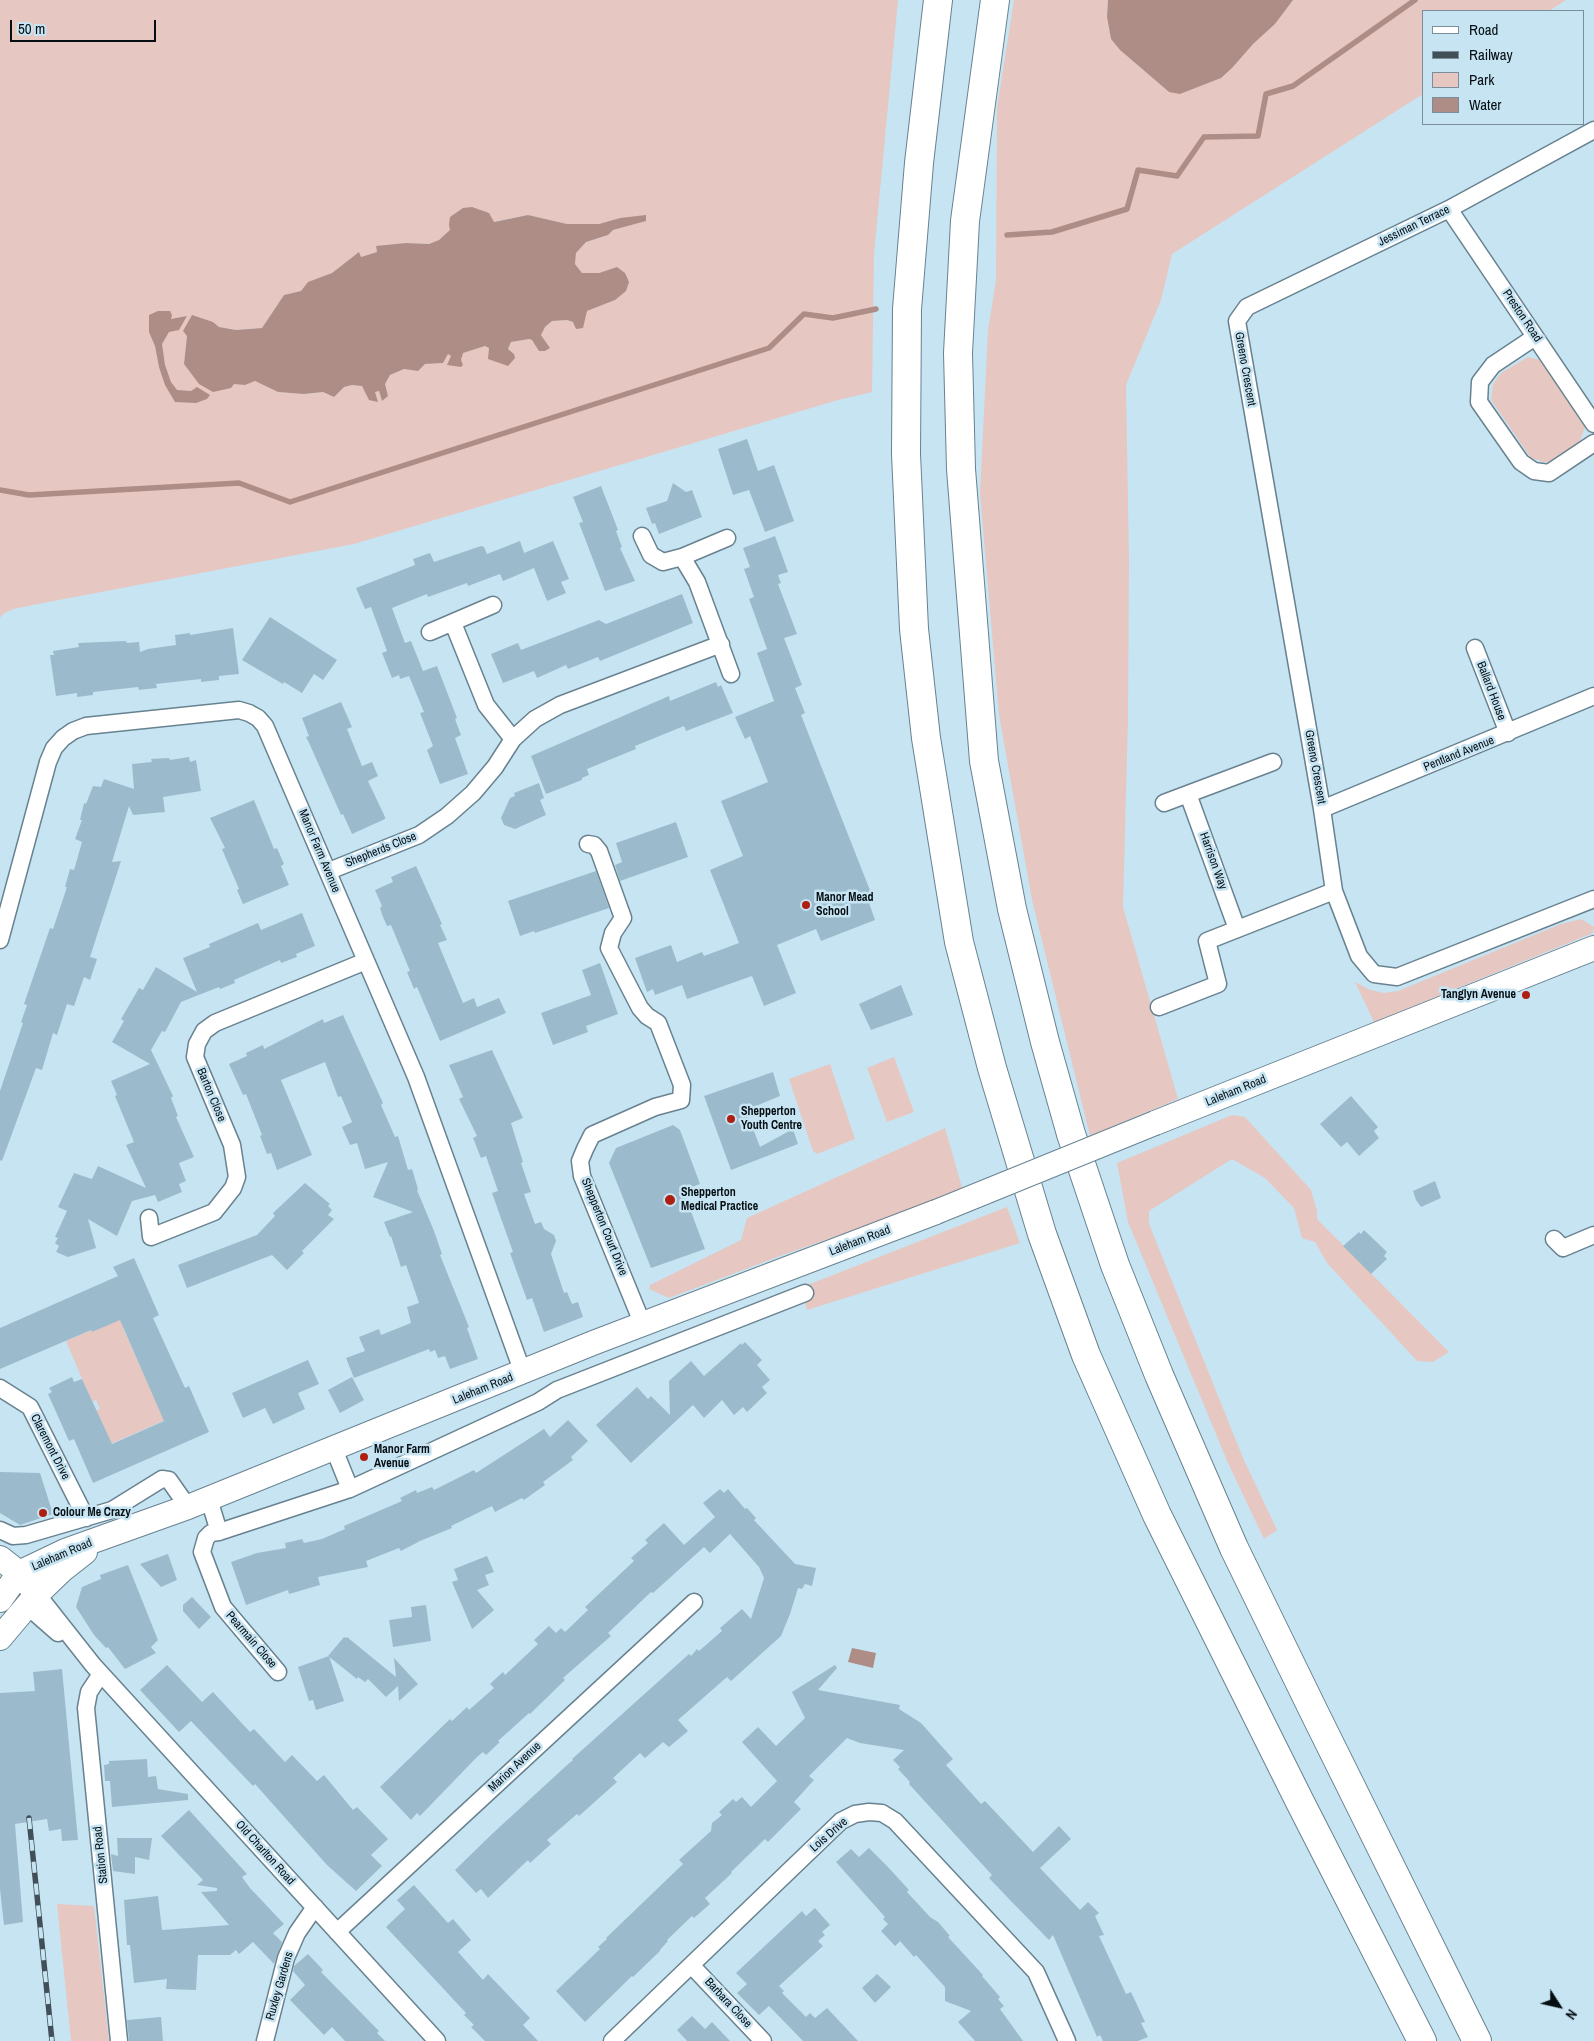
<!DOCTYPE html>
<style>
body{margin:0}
#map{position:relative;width:1594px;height:2041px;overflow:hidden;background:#c7e4f3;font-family:"Archivo Narrow",sans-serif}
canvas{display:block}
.legend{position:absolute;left:1422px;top:10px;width:162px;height:115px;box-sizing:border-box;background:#c7e4f3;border:1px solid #798e99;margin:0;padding:6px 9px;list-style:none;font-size:15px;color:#050e13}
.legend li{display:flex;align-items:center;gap:10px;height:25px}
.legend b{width:25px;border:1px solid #798e99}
.north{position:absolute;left:1534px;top:1981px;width:50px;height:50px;-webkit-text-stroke:4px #c7e4f3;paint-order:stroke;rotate:125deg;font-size:14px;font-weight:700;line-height:20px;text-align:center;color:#050e13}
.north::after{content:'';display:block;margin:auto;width:18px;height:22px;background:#050e13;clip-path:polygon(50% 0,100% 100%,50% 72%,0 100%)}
.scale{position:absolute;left:10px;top:20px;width:146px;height:22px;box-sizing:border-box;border:2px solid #050e13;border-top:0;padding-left:6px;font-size:15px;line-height:18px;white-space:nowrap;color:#050e13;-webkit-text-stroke:4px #c7e4f3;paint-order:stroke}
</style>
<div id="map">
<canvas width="1594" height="2041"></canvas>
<ul class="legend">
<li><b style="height:6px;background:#fff"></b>Road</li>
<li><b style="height:6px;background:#415058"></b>Railway</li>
<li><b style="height:14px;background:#e7c7c1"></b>Park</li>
<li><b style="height:14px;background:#af8d87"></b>Water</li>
</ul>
<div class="north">N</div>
<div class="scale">50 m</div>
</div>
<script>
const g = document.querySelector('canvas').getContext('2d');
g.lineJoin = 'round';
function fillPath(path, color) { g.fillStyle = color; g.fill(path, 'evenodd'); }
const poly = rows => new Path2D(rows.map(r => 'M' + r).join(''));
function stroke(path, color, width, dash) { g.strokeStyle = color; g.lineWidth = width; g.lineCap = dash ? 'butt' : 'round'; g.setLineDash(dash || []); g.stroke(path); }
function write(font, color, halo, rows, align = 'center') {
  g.font = font + ' "Archivo Narrow",sans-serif'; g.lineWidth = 5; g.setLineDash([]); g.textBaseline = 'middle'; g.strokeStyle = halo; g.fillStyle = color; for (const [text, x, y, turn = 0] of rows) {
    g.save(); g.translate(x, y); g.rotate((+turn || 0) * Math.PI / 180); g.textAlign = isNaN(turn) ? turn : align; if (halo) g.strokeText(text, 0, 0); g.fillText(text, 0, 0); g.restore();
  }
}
const green = poly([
 [0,0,898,0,874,254,872,392,838,400,354,544,43,603,13,609,3,614,0,618],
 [528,215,567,224,599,224,620,218,645,221,613,230,608,235,586,242,576,253,575,264,582,273,599,273,617,267,615,300,587,311,573,322,567,320,552,321,545,327,541,335,550,348,529,339,511,342,508,349,514,354,485,346,462,353,461,360,447,365,452,356,448,354,443,363,425,364,418,371,404,369,390,375,385,384,382,401,379,391,375,392,362,386,352,385,344,387,334,397,323,392,304,394,278,392,255,381,245,385,234,384,184,364,187,336,213,322,219,327,236,330,262,328,284,295,301,291,309,282,332,273,359,252,361,257,378,252,376,247,406,243,429,244,439,240,451,230],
 [1014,0,1108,0,1107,17,1111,39,1120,50,1169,92,1253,44,1275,24,1293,0,1566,0,1549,11,1423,11,1423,94,1172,254,1161,300,1126,385,1129,560,1128,719,1123,907,1178,1099,1090,1136,1032,900,999,715,980,493,988,331,996,280,997,108],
 [1528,357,1541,360,1551,368,1587,422,1578,446,1554,462,1544,462,1531,458,1491,400,1493,384,1501,373],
 [1581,919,1594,927,1593,933,1374,1022,1355,982,1370,990,1384,993,1398,991,1561,924],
 [894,1057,914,1112,887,1122,867,1068],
 [830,1064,855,1139,817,1154,813,1151,789,1079],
 [1232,1115,1245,1117,1311,1190,1317,1211,1317,1219,1449,1352,1433,1362,1417,1361,1327,1263,1315,1242,1302,1238,1294,1208,1265,1178,1232,1159,1149,1211,1149,1224,1243,1458,1277,1530,1264,1539,1228,1463,1128,1222,1117,1163],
 [945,1128,963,1191,780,1256,669,1298,649,1289,650,1285,741,1240,747,1218],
 [1007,1207,1020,1243,807,1310,804,1300,810,1284],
 [123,1315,127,1326,123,1328,156,1401,172,1417,106,1446,96,1411,100,1409,96,1400,92,1402,66,1341,91,1330,92,1332,101,1328],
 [57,1904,94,1906,109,2041,71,2041]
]);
const water = poly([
 [1108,0,1293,0,1275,24,1253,44,1232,68,1221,78,1180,94,1169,92,1120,50,1111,39,1107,17],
 [472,207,489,213,494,222,528,215,567,224,599,224,620,218,646,215,646,221,613,230,608,235,586,242,576,253,575,264,582,273,599,273,617,267,625,273,629,282,626,291,615,300,587,311,583,328,576,329,573,322,567,320,552,321,545,327,541,335,550,348,545,351,539,351,532,340,529,339,511,342,508,349,514,354,515,358,508,366,488,359,489,348,485,346,463,353,461,360,463,365,461,367,447,365,451,356,448,354,443,363,425,364,418,371,404,369,390,375,385,384,388,396,382,401,379,391,375,392,378,402,369,400,362,386,352,385,344,387,334,397,323,392,304,394,278,392,255,381,245,385,234,384,231,388,213,392,199,384,184,364,187,336,183,331,192,315,213,322,219,327,236,330,262,328,284,295,301,291,308,282,332,273,359,252,361,257,377,252,376,246,406,243,429,244,439,240,450,230,449,225,450,217,463,208],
 [158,311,170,311,172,315,171,319,187,316,179,330,169,332,162,344,165,365,171,382,177,390,191,391,197,387,210,395,207,399,196,403,175,402,165,385,159,367,155,346,149,332,149,315],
 [852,1648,876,1653,873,1668,848,1662]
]);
const stream = poly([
 [1007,235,1052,232,1127,209,1138,170,1177,176,1204,137,1258,136,1266,94,1293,86,1415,0],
 [0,490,29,495,239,483,290,502,769,348,804,314,833,318,876,309]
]);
const building = poly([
 [747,439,758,471,774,465,794,521,765,532,749,490,733,495,718,449],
 [673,483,686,492,692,490,702,517,659,534,655,523,652,524,646,508,667,501],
 [601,486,618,530,616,531,622,547,620,548,635,581,605,591,579,523,583,522,573,497],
 [775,536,788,572,778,575,781,583,778,584,797,634,784,638,802,685,795,688,805,713,801,715,873,898,868,900,875,920,821,941,816,929,777,945,796,993,764,1006,752,976,687,999,682,985,655,995,653,989,647,992,635,958,671,945,677,962,702,952,704,956,739,943,710,870,743,856,721,801,768,782,750,736,745,739,735,717,774,701,757,653,767,649,749,599,754,597,744,569,750,567,743,548],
 [520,541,524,553,553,541,569,579,561,582,566,593,547,601,534,568,503,581,500,574,468,586,467,583,428,597,427,594,392,608,405,643,411,641,423,671,437,666,457,718,455,719,461,735,455,738,468,774,440,784,427,750,433,746,420,713,424,712,409,676,400,679,399,675,392,678,382,653,387,651,371,607,365,609,356,588,415,565,413,559,430,553,434,562,481,546,484,547,487,554],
 [682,594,693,623,600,661,598,657,568,669,566,665,537,678,534,671,503,683,491,654,518,643,521,650,599,620,606,624],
 [270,617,337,660,323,680,314,674,302,693,284,682,283,684,242,660],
 [233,628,239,674,219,676,219,680,201,682,201,679,156,684,157,688,147,689,139,690,138,687,93,692,93,695,77,697,77,693,56,696,50,655,54,655,53,651,79,647,78,643,126,641,127,643,139,642,140,652,148,649,176,645,175,635,190,633,190,635],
 [716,682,718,687,721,685,733,713,686,731,684,726,635,746,636,749,587,769,589,775,582,778,582,780,546,794,531,756,669,696,670,701],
 [341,702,352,727,347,729,362,766,372,762,378,776,368,781,385,817,385,819,352,834,343,814,341,815,310,745,306,737,309,736,302,718],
 [189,757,190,762,196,760,201,791,163,797,165,812,133,815,129,806,112,862,121,861,90,957,97,959,90,980,84,977,74,1006,67,1004,57,1035,53,1033,42,1070,36,1068,2,1161,0,1160,0,1091,23,1023,21,1022,27,1005,24,1004,50,928,53,929,67,887,65,887,70,869,74,870,82,842,75,839,82,820,80,820,84,803,86,804,93,786,101,787,104,779,134,789,132,764,152,762,151,759,169,758,170,760],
 [539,783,544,798,540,800,546,815,515,829,504,825,501,818,510,798,515,796,514,793],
 [254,800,274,849,277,848,284,864,281,866,289,885,243,904,237,890,239,889,222,849,225,848,210,818],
 [676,822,688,857,620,881,615,865,622,862,616,843],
 [416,866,442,924,440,925,447,940,438,943,463,1003,474,998,477,1007,499,998,506,1013,440,1041,417,987,414,989,407,972,410,971,391,925,387,926,383,917,380,908,382,906,375,890,393,882,391,877],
 [596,871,609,908,535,933,534,931,520,936,508,901],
 [302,913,315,946,296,954,297,957,281,963,280,960,234,980,235,983,220,989,219,987,181,1002,165,1032,162,1031,151,1050,173,1096,171,1098,178,1116,176,1117,194,1157,179,1163,186,1181,179,1184,182,1192,158,1202,155,1195,132,1201,117,1236,88,1219,96,1248,68,1257,56,1252,59,1246,55,1243,58,1238,55,1237,67,1211,58,1207,74,1173,92,1179,98,1166,146,1188,126,1145,134,1142,115,1096,117,1095,111,1081,150,1064,112,1042,124,1021,121,1019,139,988,143,990,156,967,197,992,183,958,210,947,209,944,258,923,261,930],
 [600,963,618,1014,586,1026,588,1032,553,1045,541,1013,591,995,582,970],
 [901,985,913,1015,871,1030,859,1004],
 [343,1015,383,1103,381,1105,395,1137,398,1136,408,1170,412,1169,418,1189,417,1190,434,1231,442,1254,440,1255,469,1327,467,1328,478,1359,450,1369,445,1356,438,1358,435,1350,430,1352,429,1349,354,1378,346,1358,365,1351,359,1337,379,1329,381,1335,411,1323,407,1307,419,1303,406,1265,401,1267,391,1236,390,1237,384,1222,413,1212,373,1197,388,1162,365,1169,357,1143,350,1145,342,1127,352,1122,341,1096,338,1097,325,1062,281,1080,312,1155,277,1170,271,1153,267,1154,260,1136,262,1135,246,1094,243,1095,229,1064,247,1056,246,1053,263,1045,264,1049,323,1019,324,1023],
 [492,1050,523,1118,511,1123,523,1162,521,1163,531,1192,524,1194,535,1224,541,1222,544,1229,554,1235,556,1241,551,1254,564,1293,567,1292,572,1304,578,1302,583,1317,544,1332,532,1298,527,1300,510,1253,513,1252,492,1193,498,1191,486,1156,481,1158,473,1138,477,1136,459,1099,463,1097,449,1065],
 [773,1072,780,1096,746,1110,760,1147,793,1129,798,1144,731,1170,704,1096],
 [1351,1096,1378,1127,1374,1131,1379,1138,1359,1156,1347,1142,1341,1147,1320,1124],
 [673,1125,680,1130,700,1184,683,1190,705,1249,651,1268,609,1163,616,1148],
 [1435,1181,1441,1198,1421,1207,1416,1200,1413,1191],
 [305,1183,330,1204,328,1206,332,1210,328,1215,334,1219,302,1251,304,1253,287,1270,272,1255,187,1288,178,1265,257,1235,275,1216,273,1213],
 [1364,1230,1387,1252,1384,1256,1387,1259,1371,1274,1343,1246,1359,1232,1361,1234],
 [134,1258,159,1315,153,1318,185,1388,189,1386,209,1432,93,1483,74,1439,69,1441,48,1394,52,1392,49,1388,72,1377,74,1382,82,1379,112,1444,164,1421,120,1320,92,1332,91,1330,0,1369,0,1328,118,1276,113,1267],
 [745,1342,762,1360,757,1365,770,1380,762,1387,767,1393,747,1412,743,1407,734,1415,722,1400,704,1418,693,1405,631,1463,596,1425,637,1387,648,1399,651,1396,670,1415,669,1381,691,1361,704,1376,741,1343,742,1345],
 [308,1360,319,1384,298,1393,305,1409,273,1424,265,1408,243,1418,232,1393],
 [352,1377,364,1400,340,1413,328,1390],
 [568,1420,588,1441,571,1457,573,1460,543,1482,545,1485,524,1500,522,1498,495,1512,492,1506,451,1526,452,1528,420,1541,401,1551,399,1548,366,1561,368,1567,318,1577,320,1585,289,1594,288,1590,246,1605,231,1562,257,1553,286,1548,285,1543,294,1541,302,1539,304,1543,322,1539,345,1529,344,1526,402,1501,400,1498,416,1490,417,1493,432,1487,434,1490,474,1470,476,1473,544,1429,550,1437],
 [0,1472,40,1473,53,1514,20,1525,0,1513],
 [720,1489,724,1493,728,1489,745,1509,747,1508,756,1518,754,1520,795,1564,816,1568,812,1586,805,1584,802,1589,798,1588,790,1614,781,1636,731,1681,727,1677,678,1720,688,1731,669,1747,663,1742,645,1758,640,1753,613,1778,617,1782,579,1816,577,1814,547,1840,551,1844,530,1863,528,1860,488,1898,481,1889,476,1893,455,1870,492,1834,566,1766,573,1760,572,1759,689,1654,691,1656,697,1649,699,1651,722,1631,720,1628,742,1609,751,1619,764,1578,759,1567,730,1534,710,1553,704,1547,653,1593,651,1592,608,1633,611,1636,563,1678,565,1680,530,1714,529,1713,498,1741,500,1742,486,1755,483,1752,477,1757,420,1816,417,1813,411,1820,380,1787,450,1719,452,1721,467,1707,469,1710,494,1688,490,1684,503,1672,505,1675,538,1644,534,1640,549,1626,556,1633,561,1628,565,1632,588,1610,585,1607,634,1561,631,1558,648,1543,645,1540,664,1523,684,1545,715,1517,703,1503],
 [168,1554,177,1580,161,1587,140,1564],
 [487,1556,494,1572,485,1575,489,1585,477,1590,494,1610,472,1629,452,1582,458,1580,454,1569],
 [128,1565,158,1640,151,1647,156,1653,125,1669,108,1647,106,1648,94,1635,76,1607,82,1587,101,1579,100,1575],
 [192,1597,211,1617,199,1629,183,1611,183,1605],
 [426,1605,431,1641,393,1647,389,1620,412,1617,411,1607],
 [344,1637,346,1638,347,1637,396,1677,394,1658,418,1684,399,1701,398,1686,386,1697,368,1679,365,1682,358,1677,357,1679,328,1656],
 [329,1656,344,1701,316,1710,313,1700,309,1701,298,1667],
 [167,1665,202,1702,213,1692,250,1732,254,1729,285,1762,292,1755,317,1781,324,1775,353,1810,357,1807,388,1839,371,1855,382,1866,356,1891,327,1865,255,1784,253,1786,191,1721,179,1732,140,1690],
 [835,1665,837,1668,818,1690,900,1705,899,1709,921,1723,953,1759,946,1765,981,1804,985,1801,1033,1852,1059,1826,1071,1839,1040,1868,1080,1910,1088,1902,1099,1913,1095,1916,1104,1935,1099,1936,1126,1994,1131,1992,1145,2022,1141,2023,1148,2037,1138,2041,1103,2041,1100,2035,1097,2037,1053,1935,1049,1940,1009,1899,989,1878,992,1875,909,1784,910,1782,898,1769,900,1767,893,1760,904,1750,860,1743,847,1738,809,1776,814,1780,794,1802,801,1809,768,1842,765,1839,731,1872,732,1873,705,1898,710,1904,694,1918,692,1916,667,1940,668,1941,660,1950,660,1951,633,1977,632,1976,585,2022,556,1991,600,1949,598,1947,607,1939,606,1938,683,1864,679,1860,711,1831,712,1823,722,1815,719,1812,733,1799,736,1802,742,1797,751,1807,777,1781,742,1742,758,1727,776,1746,805,1718,792,1692],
 [62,1669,78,1840,62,1841,61,1829,49,1831,47,1819,15,1824,23,1922,4,1925,0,1889,0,1693,35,1691,33,1672],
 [147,1759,148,1777,156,1776,158,1789,188,1794,188,1800,112,1807,110,1781,105,1781,104,1765,109,1764,109,1761],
 [189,1810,247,1874,242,1877,250,1888,284,1924,273,1933,282,1942,274,1964,253,1942,239,1954,236,1950,230,1955,198,1955,196,1990,166,1989,167,1979,134,1983,130,1945,127,1945,124,1900,158,1896,162,1930,229,1925,201,1892,217,1891,217,1888,197,1885,203,1880,161,1836],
 [117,1838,152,1838,149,1860,135,1857,135,1874,113,1871,111,1854,118,1856],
 [869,1848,888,1867,909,1890,907,1892,930,1917,938,1922,950,1936,948,1937,983,1975,982,1976,1000,1997,998,1999,1004,2006,1000,2009,1023,2041,975,2041,958,2022,971,2011,945,2001,945,1987,916,1955,914,1957,900,1941,895,1946,881,1931,888,1924,883,1919,885,1917,836,1862,851,1849,859,1857],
 [414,1885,448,1923,453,1919,471,1940,458,1952,483,1980,488,1974,530,2018,523,2025,538,2041,485,2041,471,2027,474,2025,464,2015,466,2013,386,1927,405,1909,397,1900],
 [815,1908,830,1925,822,1932,825,1935,818,1941,823,1946,779,1986,784,1991,782,1993,806,2017,810,2013,815,2018,827,2008,858,2041,803,2041,769,2006,759,2015,737,1993,747,1984,736,1973,802,1911,806,1916],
 [308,1954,323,1970,321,1972,379,2031,377,2033,385,2041,345,2041,332,2027,324,2035,290,2000,305,1985,293,1971,294,1966],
 [877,1974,891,1987,875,2003,862,1988],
 [692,2016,705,2029,712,2022,730,2041,687,2041,677,2030],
 [161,2017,163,2041,129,2041,127,2020]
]);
const street = poly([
 [1594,130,1449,209,1247,307,1237,321,1322,809,1334,891,1359,956,1374,974,1397,977,1594,899],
 [1449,209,1594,424],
 [1535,337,1493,365,1480,382,1479,402,1521,462,1534,471,1549,473,1594,443],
 [642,536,651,555,663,562,682,557,697,582,731,674],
 [682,557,727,538],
 [453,623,486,705,513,739],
 [430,632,493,605],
 [1475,648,1508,733],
 [1188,794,1237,929],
 [1164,803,1273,762],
 [1322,809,1594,696],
 [588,844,594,845,599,851,623,918,613,933,609,948,640,1008,647,1016,658,1023,682,1085,681,1100,655,1107,592,1135,585,1149,580,1161,582,1176,643,1325],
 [329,871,419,835,447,816,473,793,495,767,513,739,535,719,560,705,721,644],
 [0,940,48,762,54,748,63,738,73,731,86,726,239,710,249,713,258,718,265,726,416,1077,523,1373],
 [1159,1007,1218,984,1207,941,1334,891],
 [149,1218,151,1237,214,1212,233,1188,237,1177,232,1145,195,1057,197,1044,204,1031,215,1023,366,961],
 [1554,1239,1563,1248,1594,1235],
 [0,1388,30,1407,86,1518],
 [334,1449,350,1489],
 [209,1499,219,1532],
 [0,1530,13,1536,26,1535,112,1510,162,1479,169,1480,188,1507],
 [37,1594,93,1665,437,2041],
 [26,1605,58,1633],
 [278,1672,223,1607,202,1552,206,1538,211,1533,219,1532,350,1489,538,1402,557,1390,805,1293],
 [101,1674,89,1692,86,1708,119,2041],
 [337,1932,694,1602],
 [692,1966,763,2041],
 [265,2041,286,1958,297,1933,315,1907],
 [612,2041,841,1821,855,1814,869,1812,882,1813,895,1821,1036,1972,1067,2041]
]);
const secondary = poly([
 [1155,1123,1594,948],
 [0,1558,19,1573,29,1585],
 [0,1600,19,1573,65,1551,188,1507,593,1343,936,1212],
 [0,1638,37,1594,62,1570,85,1552]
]);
const highway = poly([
 [938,0,919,163,907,309,906,454,914,629,926,738,959,942,992,1068,1042,1234,1086,1355,1157,1515,1299,1800,1422,2041],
 [995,0,965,221,958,353,961,469,984,761,1012,909,1045,1042,1071,1134,1115,1265,1159,1375,1234,1548,1317,1718,1477,2041]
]);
const rail = poly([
 [29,1818,52,2041]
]);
const secondaryBridge = poly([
 [936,1212,1155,1123]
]);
const markers = [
 [806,905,5,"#af1f11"],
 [1526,995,5,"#af1f11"],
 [731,1119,5,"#af1f11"],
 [670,1200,6,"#af1f11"],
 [364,1457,5,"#af1f11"],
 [43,1513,5,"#af1f11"]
];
const streetNames = [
 ["Jessiman Terrace",1414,226,-26],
 ["Preston Road",1522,316,56],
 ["Greeno Crescent",1245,369,80],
 ["Ballard House",1491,691,69],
 ["Pentland Avenue",1459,754,-22],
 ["Greeno Crescent",1315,767,80],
 ["Shepherds Close",381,850,-22],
 ["Manor Farm Avenue",319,851,67],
 ["Harrison Way",1213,861,70],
 ["Laleham Road",1236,1091,-22],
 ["Barton Close",211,1095,67],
 ["Shepperton Court Drive",604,1227,68],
 ["Laleham Road",860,1241,-21],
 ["Laleham Road",483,1389,-22],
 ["Claremont Drive",50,1447,63],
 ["Laleham Road",62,1555,-23],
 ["Pearmain Close",251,1640,49],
 ["Marion Avenue",515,1767,-43],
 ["Lois Drive",829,1835,-41],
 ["Old Charlton Road",265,1853,48],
 ["Station Road",101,1855,-96],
 ["Ruxley Gardens",280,1986,-74],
 ["Barbara Close",728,2003,47]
];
const poiNames = [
 ["Manor Mead",816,898],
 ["School",816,912],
 ["Tanglyn Avenue",1516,995,"right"],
 ["Shepperton",741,1112],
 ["Youth Centre",741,1126],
 ["Shepperton",681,1193],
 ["Medical Practice",681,1207],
 ["Manor Farm",374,1450],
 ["Avenue",374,1464],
 ["Colour Me Crazy",53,1513]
];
fillPath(green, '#e7c7c1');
fillPath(water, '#af8d87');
stroke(stream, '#af8d87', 5.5);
fillPath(building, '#9bbbcc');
stroke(street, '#688290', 19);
stroke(secondary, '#688290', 26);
stroke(highway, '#688290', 30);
stroke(street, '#fff', 16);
stroke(secondary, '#fff', 24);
stroke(highway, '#fff', 28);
stroke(rail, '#415058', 5.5);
stroke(rail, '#c7e4f3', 4, [11]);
stroke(secondaryBridge, '#688290', 26, []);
stroke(secondaryBridge, '#fff', 24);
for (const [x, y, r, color] of markers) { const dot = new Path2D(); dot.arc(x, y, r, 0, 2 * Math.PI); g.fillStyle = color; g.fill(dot); stroke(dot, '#c7e4f3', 2); }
write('12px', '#050e13', '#c7e4f3', streetNames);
write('bold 12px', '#050e13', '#c7e4f3', poiNames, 'left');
</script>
